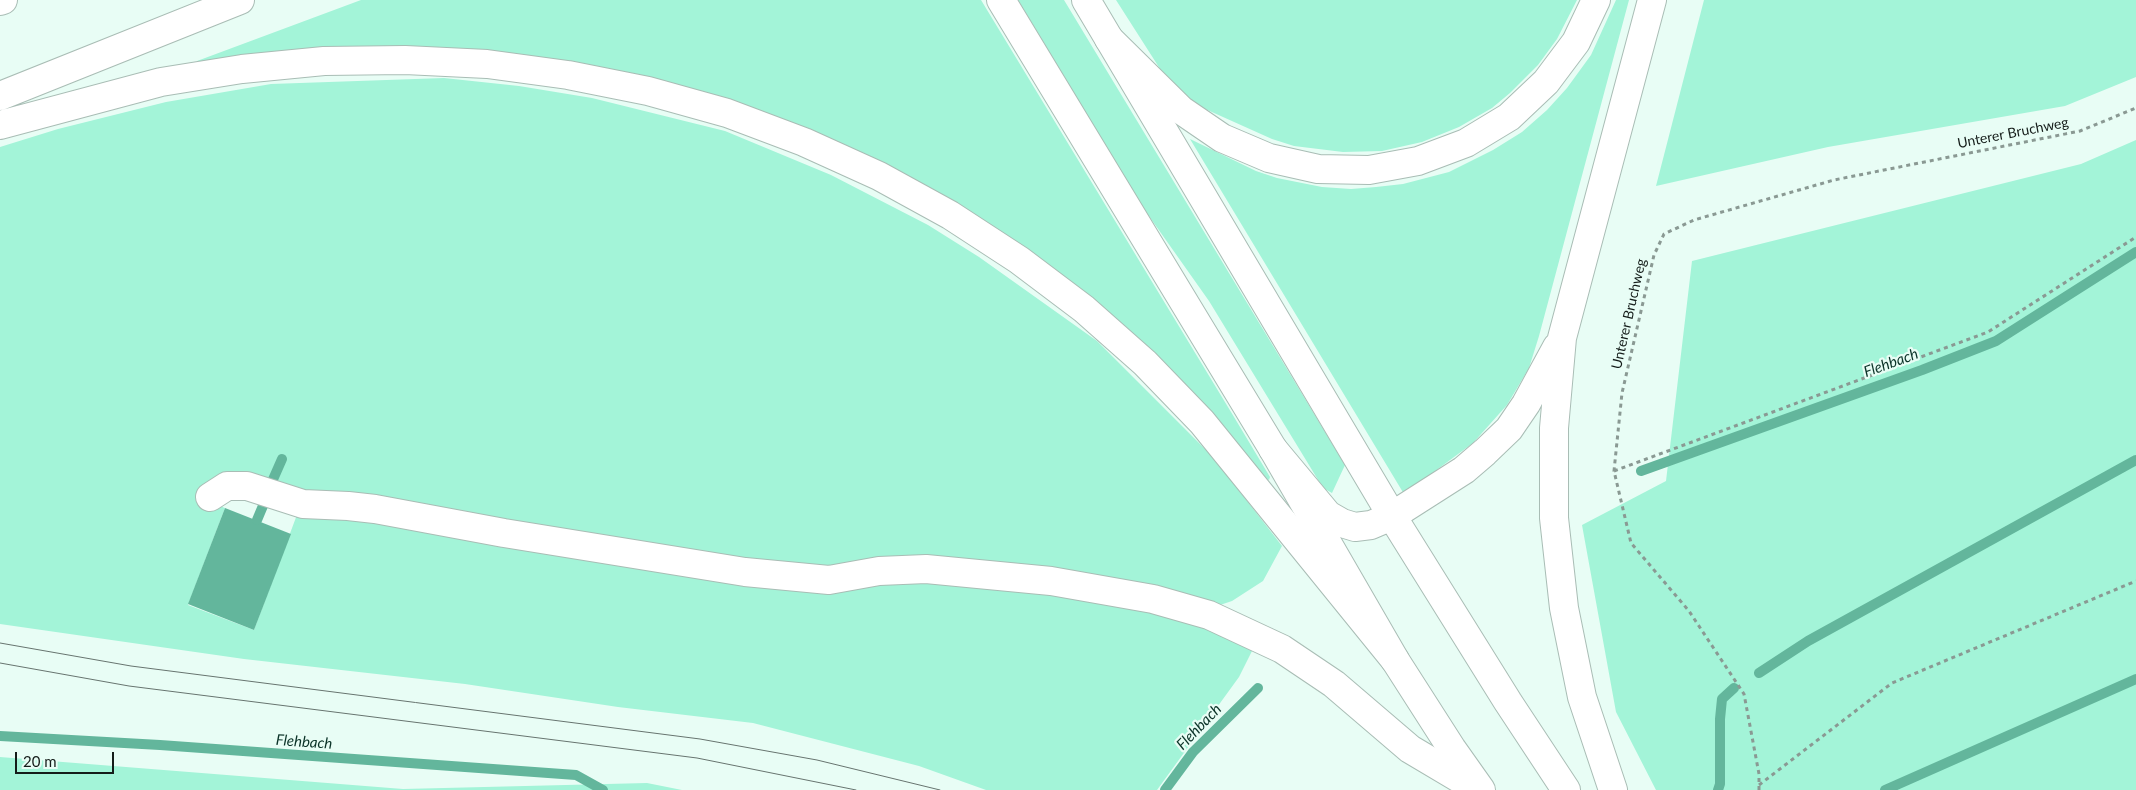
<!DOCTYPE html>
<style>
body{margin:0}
#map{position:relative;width:2136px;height:790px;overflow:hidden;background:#e8fdf5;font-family:Lato,sans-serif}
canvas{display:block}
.scale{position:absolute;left:15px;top:752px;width:99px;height:22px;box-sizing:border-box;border:2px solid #141c19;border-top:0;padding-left:6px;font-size:15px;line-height:18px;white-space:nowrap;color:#141c19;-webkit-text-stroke:4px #e8fdf5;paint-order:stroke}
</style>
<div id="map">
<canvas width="2136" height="790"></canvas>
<div class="scale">20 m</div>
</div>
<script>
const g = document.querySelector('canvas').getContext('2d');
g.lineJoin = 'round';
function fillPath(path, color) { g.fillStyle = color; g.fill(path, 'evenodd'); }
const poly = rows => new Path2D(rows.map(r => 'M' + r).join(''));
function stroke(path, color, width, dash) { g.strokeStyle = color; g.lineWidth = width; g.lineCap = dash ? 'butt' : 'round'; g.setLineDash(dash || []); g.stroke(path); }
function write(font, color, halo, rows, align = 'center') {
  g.font = font + ' Lato,sans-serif'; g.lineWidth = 4.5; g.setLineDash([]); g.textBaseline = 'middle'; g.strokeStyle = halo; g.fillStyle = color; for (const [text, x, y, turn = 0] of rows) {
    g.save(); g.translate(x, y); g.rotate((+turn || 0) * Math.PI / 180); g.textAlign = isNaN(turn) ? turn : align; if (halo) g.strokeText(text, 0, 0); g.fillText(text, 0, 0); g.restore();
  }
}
const green = poly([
 [361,0,981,0,1231,412,1270,477,1269,480,1267,479,1231,437,1057,274,666,84,198,63,197,61],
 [1018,0,1064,0,1345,465,1332,493,1323,488,1209,301,1139,202],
 [1116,0,1577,0,1557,39,1538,65,1510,93,1492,108,1459,127,1422,142,1382,151,1343,152,1294,146,1272,139,1194,104,1162,72],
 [1616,0,1629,0,1539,336,1529,368,1507,405,1473,443,1404,494,1190,139,1256,171,1277,178,1322,187,1351,189,1376,187,1403,184,1449,172,1493,150,1522,132,1547,110,1567,88,1591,55],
 [1704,0,2136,0,2136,77,2065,106,1828,147,1656,186],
 [444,78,519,86,592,98,725,131,831,175,928,225,979,257,1097,341,1213,457,1282,546,1263,581,1232,601,1214,607,1176,595,1104,577,987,564,906,557,833,569,768,565,644,549,416,509,290,492,237,474,213,483,196,496,225,508,188,605,254,630,298,512,396,521,806,591,860,586,903,577,1029,588,1117,602,1195,621,1254,647,1239,677,1157,790,986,790,919,766,753,723,618,707,465,684,244,659,0,624,0,147,58,129,166,102,271,84],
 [2136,140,2136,790,1656,790,1616,712,1582,525,1666,481,1692,261,2081,164],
 [0,757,403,789,647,783,682,790,0,790]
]);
const water = poly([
 [225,508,291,534,254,630,188,604]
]);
const stream = poly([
 [1641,471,1922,370,1996,341,2136,252],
 [271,484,282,459],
 [257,520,265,501],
 [1759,673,1808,641,2136,460],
 [0,736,160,745,576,775,603,790],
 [1165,790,1193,752,1258,688],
 [1718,790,1720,784,1720,719,1722,699,1734,688],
 [1885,790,2136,679]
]);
const path = poly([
 [1614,471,1988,332,2136,237],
 [1759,785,1892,683,2136,581],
 [1759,790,1759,774,1744,694,1689,611,1631,543,1614,471,1622,393,1654,255,1664,234,1694,220,1834,180,2080,131,2136,108]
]);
const minor = poly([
 [210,497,227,486,247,486,303,504,348,506,375,509,504,533,745,572,829,580,879,571,926,569,1051,581,1153,599,1209,615,1282,649,1334,684,1410,749,1479,790]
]);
const major = poly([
 [1001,0,1273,449,1395,660,1452,749,1481,790],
 [1086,0,1392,516,1508,702,1566,790]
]);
const highway = poly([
 [0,1,3,0],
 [1109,39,1181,110,1222,138,1269,158,1318,169,1369,170,1418,161,1466,143,1509,117,1546,82,1576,42,1596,0],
 [0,96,240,0],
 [0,125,161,82,242,69,324,61,405,60,487,64,568,75,648,91,727,113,804,142,879,176,950,215,1019,260,1084,309,1145,363,1202,422,1395,660],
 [1273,449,1328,515,1342,523,1355,527,1371,525,1392,516,1464,470,1485,452,1509,429,1526,404,1557,347],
 [1613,790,1582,697,1564,608,1554,518,1554,428,1562,338,1652,0]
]);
const tram = poly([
 [0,643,131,666,700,739,817,760,940,790],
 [0,663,129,686,697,758,856,790]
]);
const streetNames = [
 ["Unterer Bruchweg",2013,133,-11],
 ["Unterer Bruchweg",1629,314,-77]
];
const waterNames = [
 ["Flehbach",1891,363,-20],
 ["Flehbach",1199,727,-46],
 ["Flehbach",304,742,4]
];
fillPath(green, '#a3f4d8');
fillPath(water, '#63b69c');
stroke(stream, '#63b69c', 10);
stroke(minor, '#a9bdb5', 30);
stroke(major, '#a9bdb5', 30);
stroke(highway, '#a9bdb5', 30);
stroke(path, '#8a9993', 3, [4, 4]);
stroke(minor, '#fff', 28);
stroke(major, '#fff', 28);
stroke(highway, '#fff', 28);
stroke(tram, '#67746f', 1);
write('14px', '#141c19', '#e8fdf5', streetNames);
write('italic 15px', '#0b3328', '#e8fdf5', waterNames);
</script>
